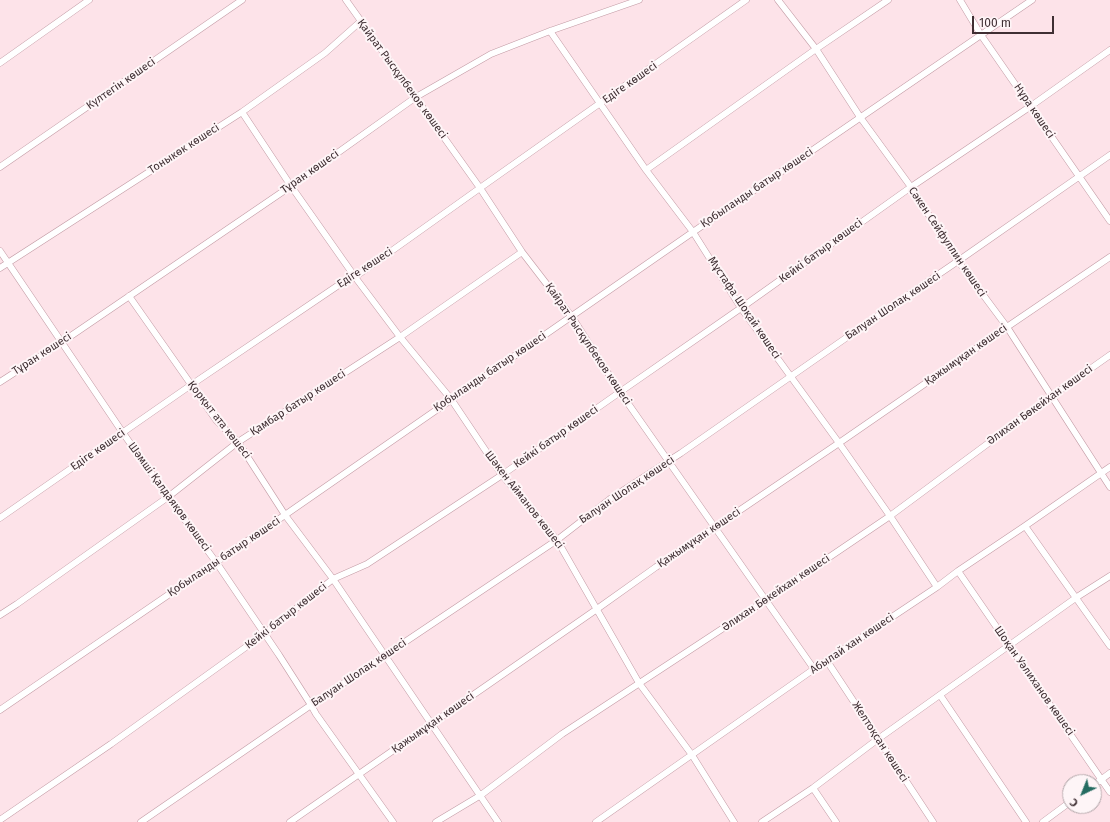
<!DOCTYPE html>
<meta charset="utf-8">
<style>
body{margin:0}
#map{position:relative;width:1110px;height:822px;overflow:hidden;background:#fde3e9;font-family:"Fira Sans",sans-serif}
canvas{display:block}
.north{position:absolute;left:1062px;top:774px;width:40px;height:40px;box-sizing:border-box;background:#fef5f7;border:1px solid #b2a6a9;border-radius:50%;rotate:223deg;font-size:11px;font-weight:700;line-height:16px;text-align:center;color:#3f2f33}
.north::after{content:'';display:block;margin:auto;width:14px;height:18px;background:#256c61;clip-path:polygon(50% 0,100% 100%,50% 72%,0 100%)}
.scale{position:absolute;left:972px;top:16px;width:82px;height:18px;box-sizing:border-box;border:2px solid #3f2f33;border-top:0;padding-left:5px;font-size:12px;line-height:14px;white-space:nowrap;color:#3f2f33;-webkit-text-stroke:3px #fef5f7;paint-order:stroke}
</style>
<div id="map">
<canvas width="1110" height="822"></canvas>
<div class="north">С</div>
<div class="scale">100 m</div>
</div>
<script>
const g = document.querySelector('canvas').getContext('2d');
g.lineJoin = 'round';
const poly = rows => new Path2D(rows.map(r => 'M' + r).join(''));
function stroke(path, color, width, dash) { g.strokeStyle = color; g.lineWidth = width; g.lineCap = dash ? 'butt' : 'round'; g.setLineDash(dash || []); g.stroke(path); }
function write(font, color, halo, rows, align = 'center') {
  g.font = font + ' "Fira Sans",sans-serif'; g.lineWidth = 4; g.setLineDash([]); g.textBaseline = 'middle'; g.strokeStyle = halo; g.fillStyle = color; for (const [text, x, y, turn = 0] of rows) {
    g.save(); g.translate(x, y); g.rotate((+turn || 0) * Math.PI / 180); g.textAlign = isNaN(turn) ? turn : align; if (halo) g.strokeText(text, 0, 0); g.fillText(text, 0, 0); g.restore();
  }
}
const minor = poly([
 [346,0,480,188,522,252,572,317,620,392,814,669],
 [778,0,816,49,860,117,911,187,958,261,1007,327,1110,487],
 [960,0,981,35,1110,221],
 [550,31,646,170,693,232,741,308,839,443,890,516,937,587],
 [0,63,89,0],
 [242,112,291,186,355,277,400,337,451,399,502,475,557,540,639,683,692,755,734,822],
 [0,167,242,0],
 [646,170,816,49,888,0],
 [0,251,123,433,168,497,216,562,279,655,311,705,316,714,393,822],
 [0,268,242,112,325,53,361,21],
 [129,296,216,420,238,442,285,515,333,579,498,822],
 [0,382,62,342,291,186,416,97,491,54,550,31,639,0],
 [0,518,191,385,352,276,355,277,480,188,746,0],
 [1025,526,1110,646],
 [958,571,1110,792],
 [0,615,17,604,168,497,238,442,400,337,522,252],
 [827,661,933,822],
 [940,695,1026,822],
 [0,710,285,515,693,232,1032,0],
 [1094,785,1110,773],
 [813,788,836,822],
 [0,820,111,744,264,634,333,579,367,564,502,475,620,392,741,308,911,187,1031,106,1110,50],
 [141,822,311,705,557,540,610,499,681,453,876,317,958,261,1110,155],
 [290,822,597,609,656,567,839,443,1007,327,1110,257],
 [436,822,481,795,562,734,766,600,890,516,1052,396,1110,355],
 [596,822,814,669,937,587,958,571,1025,526,1110,467],
 [762,822,813,788,878,739,1077,597,1110,576],
 [1043,822,1070,802]
]);
const streetNames = [
 ["Қайрат Рысқұлбеков көшесі",402,79,54],
 ["Едіге көшесі",630,83,-35],
 ["Күлтегін көшесі",121,84,-35],
 ["Нұра көшесі",1034,111,56],
 ["Тоныкөк көшесі",184,149,-33],
 ["Тұран көшесі",310,172,-35],
 ["Қобыланды батыр көшесі",757,188,-34],
 ["Сәкен Сейфуллин көшесі",947,242,56],
 ["Кейкі батыр көшесі",821,251,-36],
 ["Едіге көшесі",365,268,-33],
 ["Балуан Шолақ көшесі",893,306,-34],
 ["Мұстафа Шоқай көшесі",744,308,56],
 ["Қайрат Рысқұлбеков көшесі",588,344,56],
 ["Тұран көшесі",42,354,-33],
 ["Қажымұқан көшесі",966,355,-35],
 ["Қобыланды батыр көшесі",490,372,-34],
 ["Қамбар батыр көшесі",298,403,-33],
 ["Әлихан Бөкейхан көшесі",1040,405,-36],
 ["Қорқыт ата көшесі",219,420,52],
 ["Кейкі батыр көшесі",556,437,-35],
 ["Едіге көшесі",98,450,-35],
 ["Балуан Шолақ көшесі",627,490,-34],
 ["Шәмші Қалдаяқов көшесі",169,497,54],
 ["Шәкен Айманов көшесі",524,500,52],
 ["Қажымұқан көшесі",699,538,-34],
 ["Қобыланды батыр көшесі",224,557,-34],
 ["Әлихан Бөкейхан көшесі",776,593,-34],
 ["Кейкі батыр көшесі",286,616,-38],
 ["Абылай хан көшесі",852,644,-34],
 ["Балуан Шолақ көшесі",359,673,-34],
 ["Шоқан Уәлиханов көшесі",1034,681,55],
 ["Қажымұқан көшесі",433,723,-35],
 ["Желтоқсан көшесі",880,742,57]
];
stroke(minor, '#c29aa4', 7);
stroke(minor, '#fff', 6);
write('11px', '#3f2f33', '#fef5f7', streetNames);
</script>
